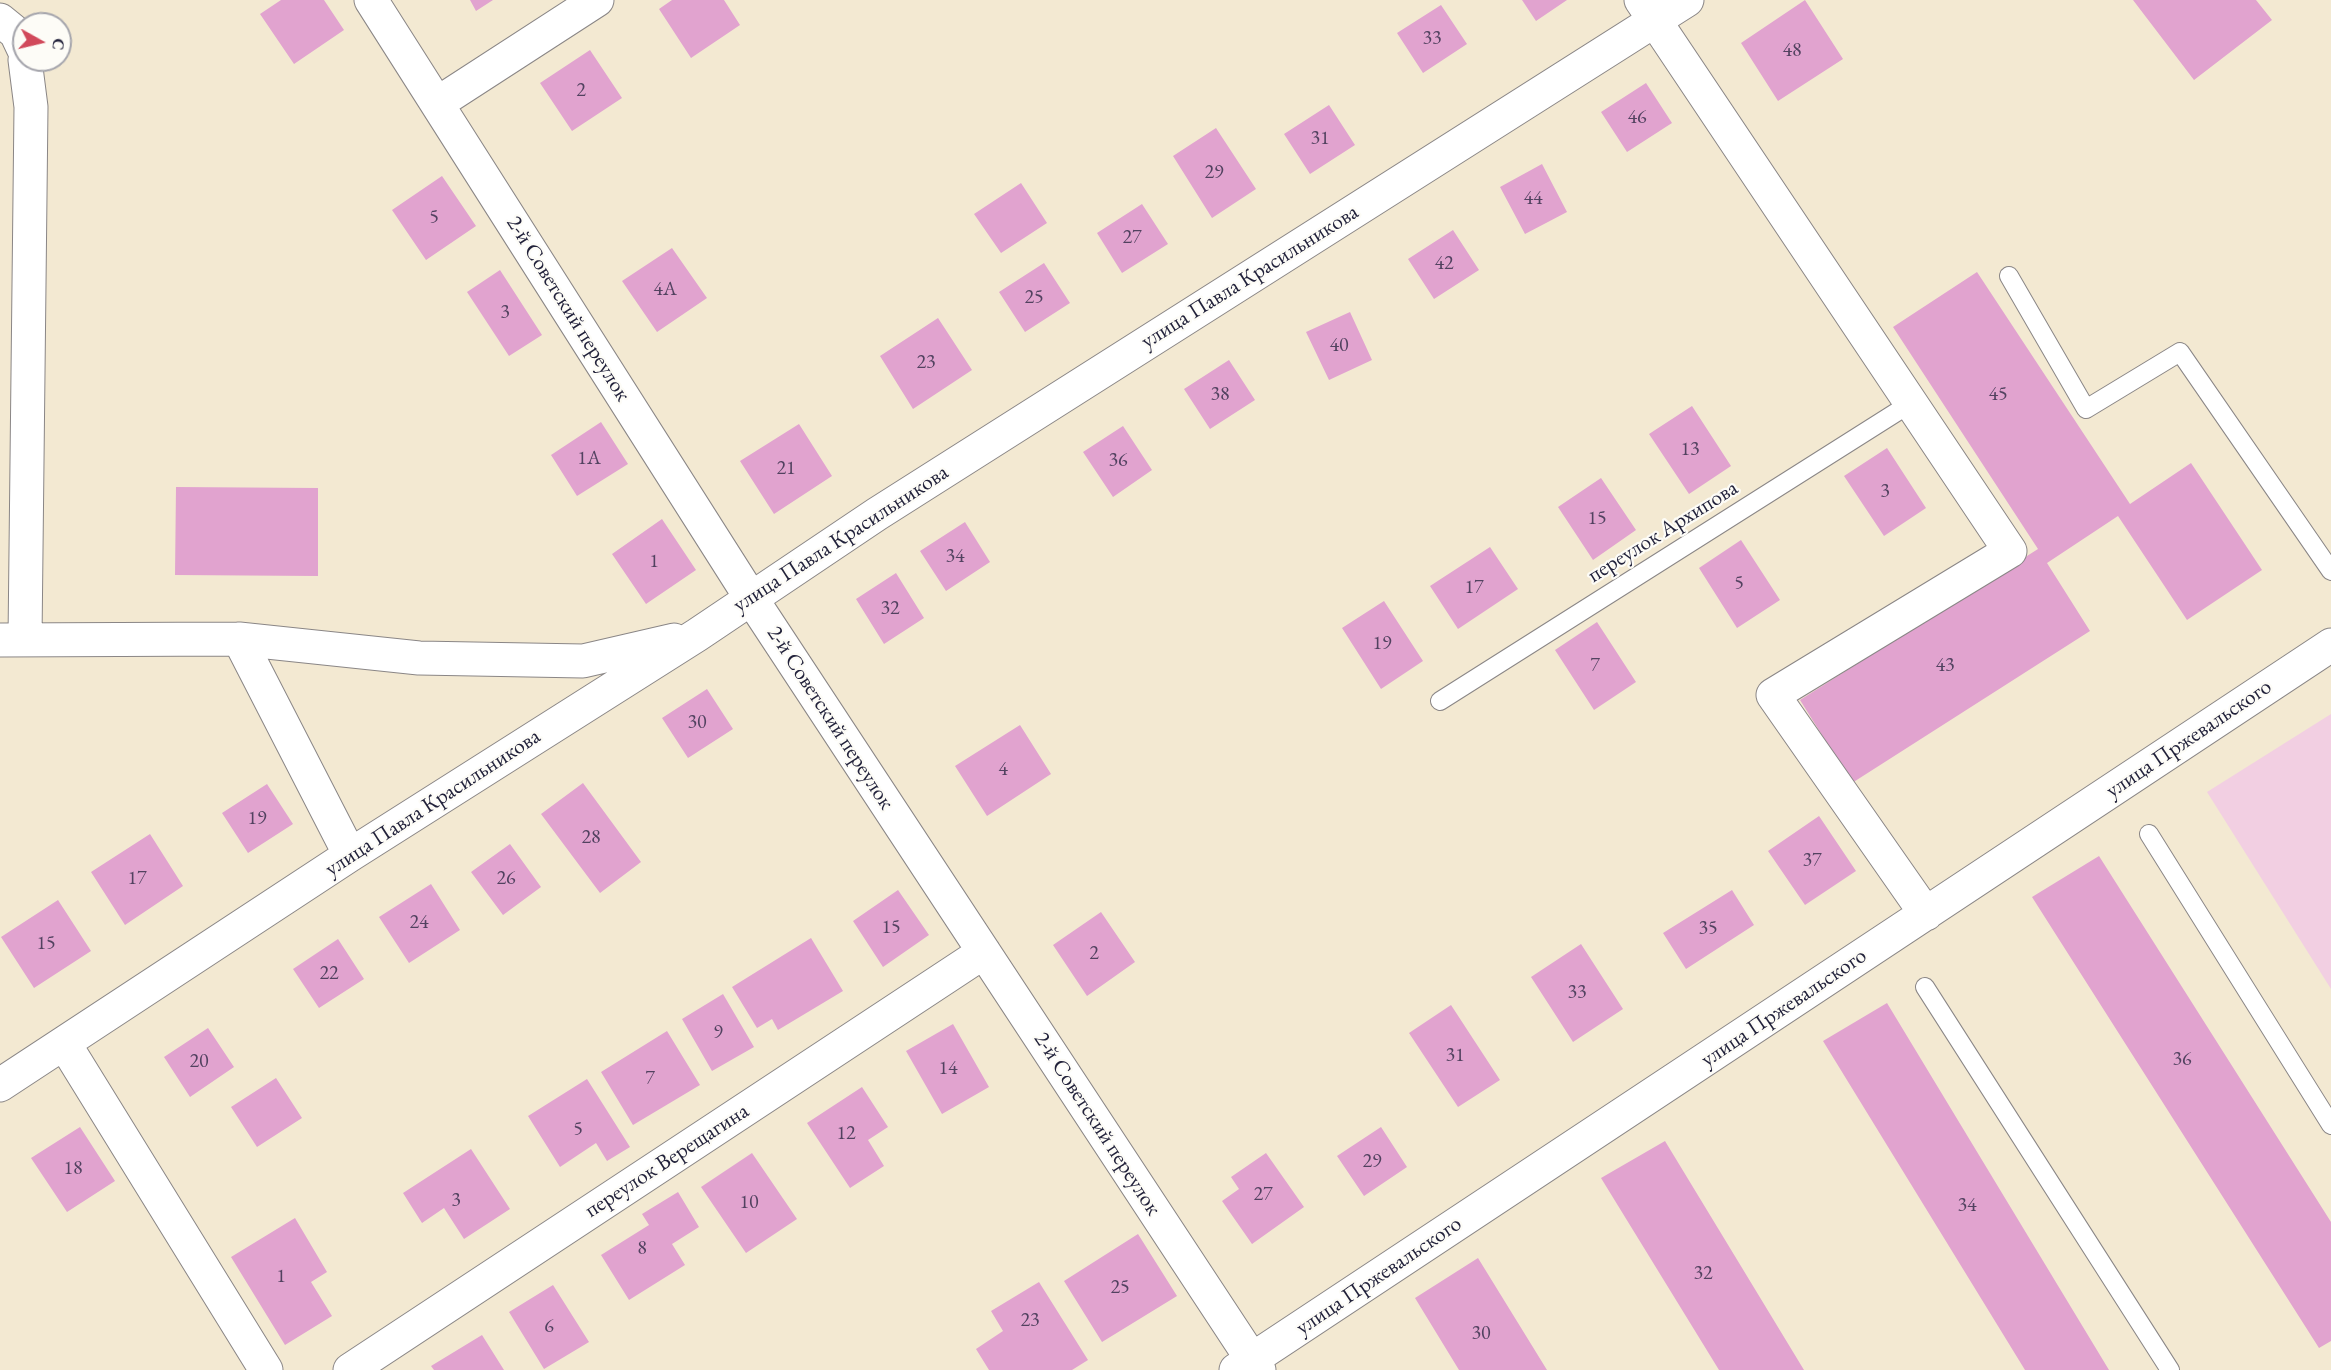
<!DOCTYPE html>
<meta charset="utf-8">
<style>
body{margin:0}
#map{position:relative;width:2331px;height:1370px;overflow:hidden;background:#f3e9d2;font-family:"EB Garamond",serif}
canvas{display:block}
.north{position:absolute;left:12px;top:12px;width:60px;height:60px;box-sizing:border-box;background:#fdfcf7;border:2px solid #a5a5ac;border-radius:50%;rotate:98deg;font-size:16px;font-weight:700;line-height:24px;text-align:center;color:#22223b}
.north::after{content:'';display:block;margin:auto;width:21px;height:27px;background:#d1495b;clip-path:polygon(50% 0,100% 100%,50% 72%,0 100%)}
</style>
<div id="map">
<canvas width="2331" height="1370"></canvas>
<div class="north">С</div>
</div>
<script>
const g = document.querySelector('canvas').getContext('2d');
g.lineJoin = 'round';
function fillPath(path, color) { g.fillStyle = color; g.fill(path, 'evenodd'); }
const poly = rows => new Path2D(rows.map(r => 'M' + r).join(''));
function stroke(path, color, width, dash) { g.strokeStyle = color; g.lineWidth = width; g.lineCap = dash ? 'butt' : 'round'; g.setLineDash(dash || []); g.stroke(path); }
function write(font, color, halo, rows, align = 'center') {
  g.font = font + ' "EB Garamond",serif'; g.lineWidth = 4.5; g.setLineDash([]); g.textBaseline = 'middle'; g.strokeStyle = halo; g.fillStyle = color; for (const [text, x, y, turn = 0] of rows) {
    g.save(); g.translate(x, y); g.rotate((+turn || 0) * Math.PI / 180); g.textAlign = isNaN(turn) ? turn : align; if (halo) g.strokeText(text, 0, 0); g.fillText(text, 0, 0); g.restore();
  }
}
const built = poly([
 [2331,714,2331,989,2207,792]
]);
const building = poly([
 [281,0,324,0,344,30,294,64,260,14],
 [470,0,493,0,476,11],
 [672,0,724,0,740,25,691,58,659,9],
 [1522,0,1567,0,1536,21],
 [1805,0,1843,59,1778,101,1741,43],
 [2133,0,2256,0,2272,20,2194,80],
 [1441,5,1467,44,1423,73,1397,33],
 [590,50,622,98,572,131,540,83],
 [1646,83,1672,123,1627,152,1601,112],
 [1329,105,1355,145,1310,174,1284,134],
 [1216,128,1256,189,1212,218,1173,156],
 [1542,164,1567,212,1525,234,1500,187],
 [442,176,476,226,426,260,392,210],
 [1021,183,1047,223,1001,253,974,214],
 [1142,204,1168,244,1122,273,1097,233],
 [1453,230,1479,270,1434,299,1408,259],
 [672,248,707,298,657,332,622,281],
 [1044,263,1070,303,1025,332,999,292],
 [500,270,542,335,509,356,467,292],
 [1977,272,2130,504,2191,463,2262,570,2187,620,2118,516,2047,563,2090,631,1852,783,1800,700,2038,549,1893,327],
 [1350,312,1372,360,1329,380,1306,332],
 [938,318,972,370,913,409,880,356],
 [1229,360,1255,400,1210,429,1184,389],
 [1692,406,1731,466,1689,494,1649,434],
 [601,422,628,464,577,496,551,455],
 [799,424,832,476,774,514,740,461],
 [1123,426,1152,470,1113,497,1083,452],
 [1887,448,1926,508,1884,536,1844,476],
 [1601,478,1636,530,1593,560,1558,507],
 [176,487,318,488,318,576,175,575],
 [662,519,696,570,646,604,612,554],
 [965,522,990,562,946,591,920,551],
 [1741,540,1780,600,1737,628,1699,568],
 [1490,547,1518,589,1458,629,1430,586],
 [896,573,924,618,884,644,856,599],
 [1384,601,1423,661,1381,689,1342,628],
 [1597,622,1636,682,1594,710,1555,650],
 [707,689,733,729,688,758,662,718],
 [1020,725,1051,774,987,816,955,766],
 [583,783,641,862,600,893,541,814],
 [267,784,293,824,248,853,222,813],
 [1819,816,1856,871,1805,905,1768,851],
 [150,834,183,886,125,925,91,872],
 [510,844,541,887,503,915,471,872],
 [2099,856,2331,1222,2331,1341,2319,1348,2032,897],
 [431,884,460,930,409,963,379,917],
 [898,890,929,935,883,967,853,921],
 [1732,890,1754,925,1686,969,1663,933],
 [58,900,91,951,34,988,1,937],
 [1101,912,1135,962,1087,996,1053,945],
 [811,938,843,991,778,1030,772,1019,757,1028,732,987],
 [338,939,364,979,319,1008,293,969],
 [1581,944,1623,1009,1573,1042,1531,977],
 [723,994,754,1047,712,1071,682,1019],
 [1887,1003,2109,1370,2025,1370,1823,1041],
 [1451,1005,1500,1080,1458,1107,1409,1033],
 [953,1024,989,1087,942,1114,906,1051],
 [208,1028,234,1067,190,1097,164,1057],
 [667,1031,700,1085,633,1125,601,1072],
 [276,1078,302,1118,257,1147,231,1107],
 [587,1079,630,1147,607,1161,596,1143,560,1167,528,1116],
 [862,1087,888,1127,868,1140,884,1166,850,1188,807,1123],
 [80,1127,115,1181,67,1212,31,1158],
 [1381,1127,1407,1167,1364,1196,1337,1156],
 [1665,1141,1804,1370,1719,1370,1601,1178],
 [471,1149,510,1209,464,1239,444,1208,422,1223,403,1193],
 [752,1153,797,1219,746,1253,701,1187],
 [1266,1153,1304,1207,1252,1244,1222,1201,1239,1189,1231,1177],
 [678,1192,699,1227,672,1244,685,1265,629,1300,601,1255,649,1225,642,1214],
 [295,1218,327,1272,311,1282,332,1316,285,1345,231,1257],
 [1138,1234,1177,1296,1102,1342,1064,1281],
 [1478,1258,1547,1370,1459,1370,1415,1298],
 [1039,1282,1088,1360,1072,1370,989,1370,976,1349,1003,1331,991,1311],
 [553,1285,589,1342,544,1369,509,1312],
 [482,1335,504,1370,434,1370,431,1366]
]);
const lane = poly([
 [2009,276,2086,409,2180,352,2331,571],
 [1440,701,1911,403],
 [2149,834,2331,1125],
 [1925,987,2170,1370]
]);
const street = poly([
 [371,0,751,598,1259,1370],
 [1641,0,2010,551,1773,695,1926,914],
 [0,20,16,33,24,50],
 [438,103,597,0],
 [25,639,31,107,25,60],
 [239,639,350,855],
 [0,640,239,639,419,658,583,661,674,640],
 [64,1043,266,1370],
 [0,1085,350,855,697,635,877,514,1687,0],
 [350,1370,984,952],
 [1236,1370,2331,645]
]);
const numberNames = [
 ["33",1432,39],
 ["48",1792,51],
 ["2",581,91],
 ["46",1637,118],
 ["31",1320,139],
 ["29",1214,173],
 ["44",1533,199],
 ["5",434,218],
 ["27",1132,238],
 ["42",1444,264],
 ["4А",665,290],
 ["25",1034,298],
 ["3",505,313],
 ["40",1339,346],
 ["23",926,363],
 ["38",1220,395],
 ["45",1998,395],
 ["13",1690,450],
 ["1А",589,459],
 ["36",1118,461],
 ["21",786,469],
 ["3",1885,492],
 ["15",1597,519],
 ["34",955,557],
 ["1",654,562],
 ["5",1739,584],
 ["17",1474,588],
 ["32",890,609],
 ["19",1382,644],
 ["7",1595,666],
 ["43",1945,666],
 ["30",697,723],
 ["4",1003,770],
 ["19",257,819],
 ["28",591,838],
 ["37",1812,861],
 ["17",137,879],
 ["26",506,879],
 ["24",419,923],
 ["15",891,928],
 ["35",1708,929],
 ["15",46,944],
 ["2",1094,954],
 ["22",329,974],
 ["33",1577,993],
 ["9",718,1033],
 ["31",1455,1056],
 ["36",2182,1060],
 ["20",199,1062],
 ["14",948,1069],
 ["7",650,1079],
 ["5",578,1130],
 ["12",846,1134],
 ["29",1372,1162],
 ["18",73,1169],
 ["27",1263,1195],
 ["3",456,1201],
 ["10",749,1203],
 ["34",1967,1206],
 ["8",642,1249],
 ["32",1703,1274],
 ["1",281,1277],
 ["25",1120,1288],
 ["23",1030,1321],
 ["6",549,1327],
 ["30",1481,1334]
];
const streetNames = [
 ["улица Павла Красильникова",1250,277,-32],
 ["2-й Советский переулок",568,309,58],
 ["переулок Архипова",1663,532,-32],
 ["улица Павла Красильникова",841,539,-33],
 ["2-й Советский переулок",830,718,57],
 ["улица Пржевальского",2189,739,-34],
 ["улица Павла Красильникова",433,803,-33],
 ["улица Пржевальского",1784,1008,-34],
 ["2-й Советский переулок",1097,1124,57],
 ["переулок Верещагина",667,1161,-33],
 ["улица Пржевальского",1379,1276,-34]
];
fillPath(built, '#f2cfe2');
fillPath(building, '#e1a3cf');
stroke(lane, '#8a8686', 20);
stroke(street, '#8a8686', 35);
stroke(lane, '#fff', 18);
stroke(street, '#fff', 33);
write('20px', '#524260', null, numberNames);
write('22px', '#22223b', '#fdfcf7', streetNames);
</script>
